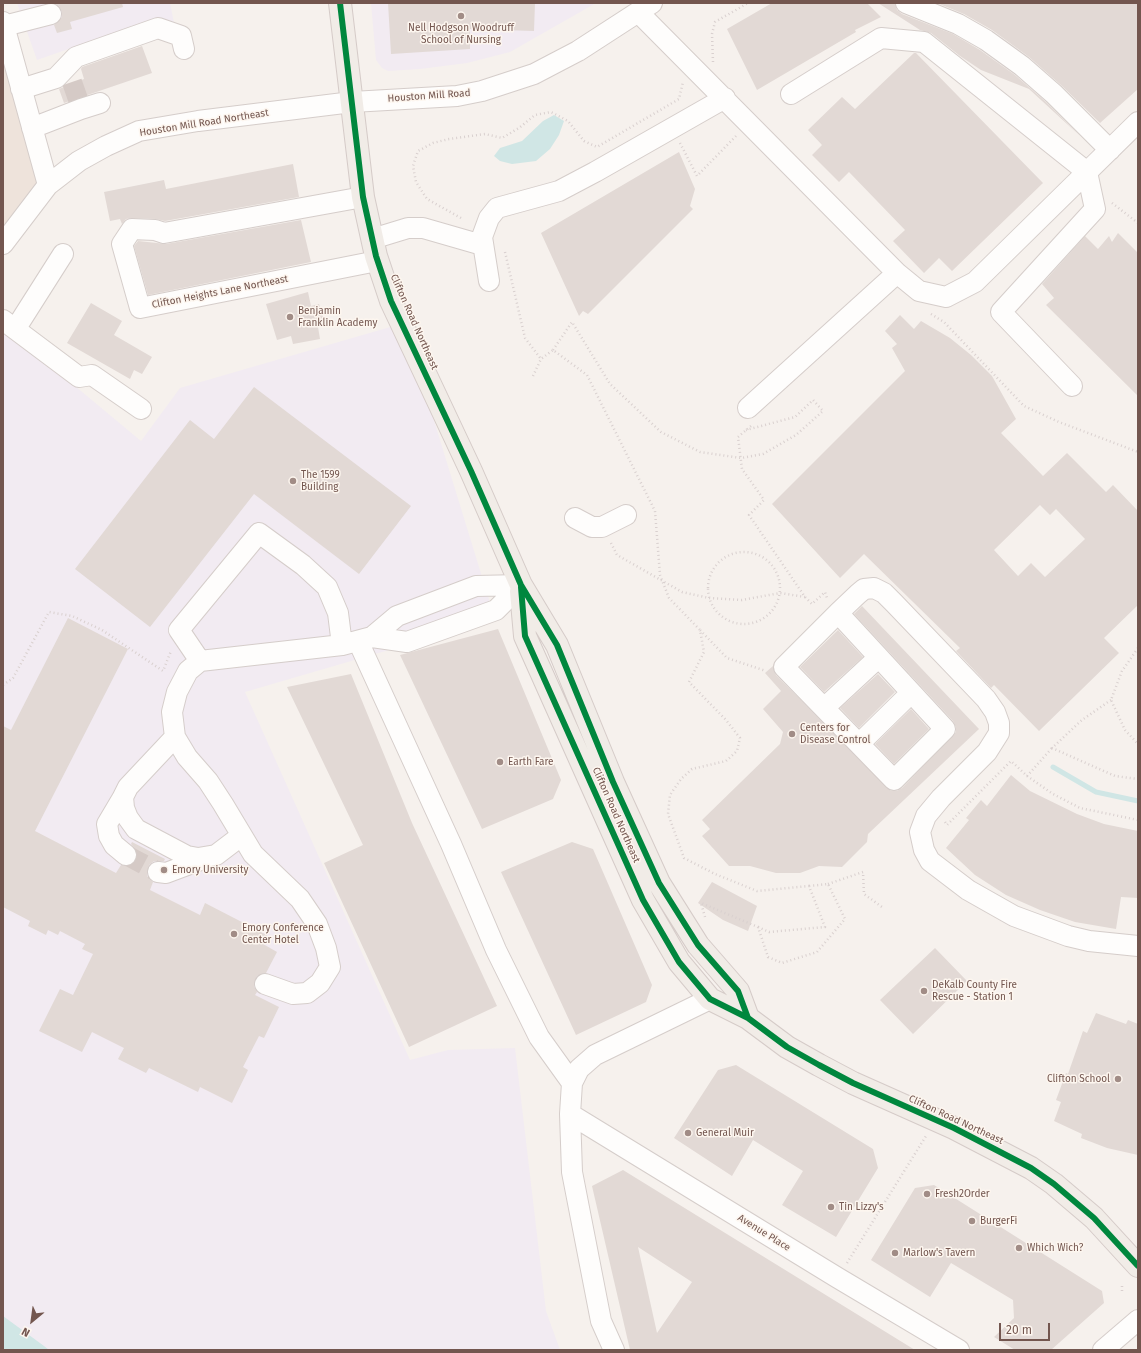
<!DOCTYPE html>
<style>
body{margin:0}
#map{position:relative;width:1141px;height:1353px;overflow:hidden;background:#f6f1ed;font-family:"Fira Sans",sans-serif}
canvas{display:block}
.frame{position:absolute;inset:0;border:4px solid #73564f;pointer-events:none}
.north{position:absolute;left:12px;top:1301px;width:40px;height:40px;-webkit-text-stroke:3px #fdf6ef;paint-order:stroke;rotate:209deg;font-size:11px;font-weight:700;line-height:16px;text-align:center;color:#73564f}
.north::after{content:'';display:block;margin:auto;width:14px;height:18px;background:#73564f;clip-path:polygon(50% 0,100% 100%,50% 72%,0 100%)}
.scale{position:absolute;left:999px;top:1323px;width:51px;height:18px;box-sizing:border-box;border:2px solid #73564f;border-top:0;padding-left:5px;font-size:12px;line-height:14px;white-space:nowrap;color:#73564f;-webkit-text-stroke:3px #fdf6ef;paint-order:stroke}
</style>
<div id="map">
<canvas width="1141" height="1353"></canvas>
<div class="frame"></div>
<div class="north">N</div>
<div class="scale">20 m</div>
</div>
<script>
const g = document.querySelector('canvas').getContext('2d');
g.lineJoin = 'round';
function fillPath(path, color) { g.fillStyle = color; g.fill(path, 'evenodd'); }
const poly = rows => new Path2D(rows.map(r => 'M' + r).join(''));
function stroke(path, color, width, dash) { g.strokeStyle = color; g.lineWidth = width; g.lineCap = dash ? 'butt' : 'round'; g.setLineDash(dash || []); g.stroke(path); }
function write(font, color, halo, rows, align = 'center') {
  g.font = font + ' "Fira Sans",sans-serif'; g.lineWidth = 3; g.setLineDash([]); g.textBaseline = 'middle'; g.strokeStyle = halo; g.fillStyle = color; for (const [text, x, y, turn = 0] of rows) {
    g.save(); g.translate(x, y); g.rotate((+turn || 0) * Math.PI / 180); g.textAlign = isNaN(turn) ? turn : align; if (halo) g.strokeText(text, 0, 0); g.fillText(text, 0, 0); g.restore();
  }
}
const residential = poly([
 [3,22,48,185,3,244]
]);
const education = poly([
 [17,3,170,3,174,23,157,18,37,60],
 [371,3,596,3,510,52,467,63,420,69,388,71,382,68,376,60],
 [404,323,495,619,245,692,410,1060,448,1050,515,1048,546,1311,560,1350,14,1350,3,1342,3,326,141,441,180,388]
]);
const water = poly([
 [554,115,564,121,559,135,550,149,536,161,512,164,500,161,494,156,500,148,522,141,543,121],
 [3,1316,44,1346,49,1350,3,1350]
]);
const stream = poly([
 [1053,767,1096,792,1138,801]
]);
const building = poly([
 [54,3,122,3,123,7,70,22,72,29,57,33,54,25,62,17,62,12,59,6],
 [388,3,535,3,534,31,470,29,470,49,391,54],
 [772,3,867,3,881,17,855,30,856,32,757,90,727,29],
 [878,3,895,3,897,10,902,14,953,34,980,50,1015,75,1046,102,1079,135,1029,89,981,70,960,56,931,33,920,30],
 [937,3,1138,3,1138,89,1100,123,1062,86,1029,57,992,30,964,14],
 [142,46,152,73,64,103,59,89,84,79,81,69,82,67],
 [914,53,916,53,1043,183,952,271,939,258,924,273,893,241,905,230,849,172,839,182,812,155,822,145,808,130,842,97,855,109],
 [679,152,695,189,690,206,693,209,588,314,583,311,579,316,541,233],
 [293,164,299,197,165,221,156,219,132,218,126,219,122,224,120,219,110,221,104,192,164,180,166,189],
 [301,220,311,262,148,295,134,246,138,241,166,244],
 [1118,233,1138,253,1138,396,1046,305,1054,298,1042,284,1085,236,1098,249,1109,236,1112,242],
 [308,292,311,306,319,304,326,326,318,327,320,339,293,344,291,336,277,340,266,304],
 [91,303,122,321,114,335,152,357,142,374,134,370,130,379,67,343],
 [900,315,914,329,921,321,950,338,971,355,992,376,1016,419,1001,433,1043,476,1067,453,1106,492,1113,485,1138,511,1138,605,1104,638,1119,653,1039,731,994,685,991,688,956,651,960,648,864,554,840,578,772,504,905,371,892,348,897,344,885,331],
 [1040,505,1050,515,1056,509,1085,539,1045,577,1031,563,1018,576,994,550],
 [254,387,411,506,359,574,254,494,150,627,75,569,190,420,214,439],
 [862,606,979,729,868,834,867,842,842,867,819,866,800,873,776,873,750,866,729,866,702,836,710,829,702,820,780,744,783,732,763,709,781,691,765,673,773,666,776,675,891,791,897,791,902,788,956,732,956,727,953,721,854,614],
 [68,618,128,649,35,831,116,873,121,865,130,866,135,862,137,851,131,844,132,842,165,859,164,861,154,861,149,865,147,876,153,882,150,890,200,915,205,903,267,935,263,944,277,952,266,973,257,976,254,986,257,992,255,995,279,1007,264,1038,259,1036,243,1067,248,1070,232,1103,200,1087,198,1092,149,1068,146,1073,118,1059,124,1048,92,1032,82,1052,39,1031,60,989,73,995,93,954,82,949,85,944,60,931,58,935,48,930,46,935,28,926,30,921,3,907,3,726,11,730],
 [498,629,561,780,553,799,482,829,400,655],
 [838,630,863,657,824,692,800,667],
 [351,674,412,823,497,1006,409,1047,324,863,363,845,287,687],
 [878,674,895,692,859,728,840,708],
 [911,709,929,729,894,764,875,744],
 [1011,775,1030,791,1077,814,1104,824,1138,831,1138,898,1121,897,1116,929,1075,922,1040,910,1006,895,975,875,946,848,969,820,966,818,981,800,987,806],
 [572,842,593,849,652,985,646,1002,576,1035,501,872],
 [712,882,757,906,748,931,723,920,698,903],
 [935,948,967,981,913,1034,880,1000],
 [1096,1013,1126,1024,1128,1020,1138,1024,1138,1155,1107,1148,1081,1138,1082,1134,1054,1121,1061,1102,1056,1100,1066,1073,1068,1074,1083,1031,1087,1033],
 [736,1065,873,1149,878,1168,836,1237,782,1205,803,1171,753,1140,732,1176,674,1138,718,1070],
 [623,1170,915,1350,630,1350,592,1186],
 [638,1247,692,1282,657,1333],
 [934,1185,1102,1291,1104,1303,1051,1350,1015,1350,994,1337,1014,1318,1013,1300,951,1263,930,1297,871,1260,915,1188]
]);
const minorTunnel = poly([
 [72,82,79,102],
 [126,855,158,872]
]);
const path = poly([
 [713,62,712,34,715,22,748,3],
 [680,143,697,176,736,136],
 [1112,203,1138,223],
 [461,218,427,199,416,182,413,166,418,151,433,143,449,139,485,134,502,138,519,128,535,115,551,112,568,121,584,141,597,147,679,99,683,82],
 [505,252,525,338,541,359,553,350,587,375,655,511,660,575,669,598,700,630],
 [931,314,944,322,1024,406,1059,422,1138,452],
 [553,350,572,322,610,384,661,432,700,452,741,458,763,454,796,435,823,411,813,400,795,417,746,430],
 [533,376,541,359],
 [751,426,738,437,742,469,764,500,749,515,805,597,812,604,825,592,827,598],
 [611,543,617,555,682,592,709,598,742,600,780,593,805,597],
 '708 588a36 36 0 1 1 72 0a36 36 0 1 1-72 0Z',
 [1138,648,1122,671,1111,700,1125,730,1138,744],
 [3,685,13,678,49,612,72,616,102,630,163,671,171,651],
 [1111,700,1082,720,1052,748,1115,776,1138,779],
 [1027,776,1053,794,1080,808,1138,820],
 [945,822,947,825,1011,761,1027,776,1052,748],
 [828,884,863,872,864,894,882,907],
 [705,917,701,903,758,927,768,957,782,963,817,952,845,919,828,884,809,886],
 [758,927,769,932,825,927,809,886,757,891,715,874,684,858,668,814,670,795,681,779,692,769,726,761,737,751,740,738,726,720,689,682,704,652,700,630,727,658,766,671],
 [847,1263,926,1136],
 [1122,1286,1122,1292]
]);
const minor = poly([
 [906,3,958,24,986,40,1022,66,1054,94,1110,150],
 [638,12,897,273,919,291,946,297,975,282,1138,122],
 [3,22,48,185],
 [4,26,51,14],
 [21,89,56,78,76,57,158,28,181,36,184,49],
 [791,94,881,38,924,42,1087,172,1095,209,1001,312,1072,386],
 [32,128,81,109,100,103],
 [363,197,164,233,155,230,132,229,122,244,140,308,377,261],
 [372,239,408,228,423,228,482,245],
 [3,244,48,185,79,161,106,146,139,131,198,121,352,102,457,96,482,91,534,74,555,63,578,51,652,3],
 [489,281,482,237,489,218,497,208,559,191,595,172,725,98],
 [3,320,79,377,92,375,141,409],
 [16,328,63,254],
 [748,408,897,273],
 [575,518,592,527,602,527,626,515],
 [838,613,945,729,894,780,784,667,838,613,858,594,864,589,874,588,884,593,894,603,986,699,995,712,999,723,999,733,987,752,941,798,926,816,920,832,924,850,930,861,968,890,1014,916,1068,936,1089,941,1138,946],
 [372,637,397,616,476,586,521,585],
 [358,641,451,844,496,950,539,1037,572,1083],
 [342,645,338,613,327,587,303,565,259,533,179,630,200,661,342,645,372,637,407,642,496,610,521,585],
 [200,661,188,671,177,692,172,712,175,737,187,757,208,781,223,804,253,854,300,899,317,924,326,948,330,967,320,983,307,993,293,994,265,984],
 [824,708,878,658],
 [175,737,128,787,123,797,124,808,128,818,136,829,187,856,198,858,216,855,241,836],
 [859,744,911,693],
 [123,797,107,824,109,836,114,845,126,855],
 [158,872,166,873,206,858],
 [570,1114,838,1278,959,1350],
 [614,1350,601,1321,572,1172,570,1114,572,1083,579,1069,595,1055,710,999],
 [1103,1350,1138,1320]
]);
const major = poly([
 [340,3,363,197,376,256,391,301,471,471,521,585,557,645,613,782,659,883,698,945,738,991,748,1018],
 [521,591,525,636,643,900,679,962,710,999,748,1018,787,1047,819,1065,853,1083,954,1128,1031,1168,1054,1184,1094,1218,1138,1266]
]);
const cycleway = poly([
 [340,3,363,197,376,256,391,301,471,471,521,585,557,645,613,782,659,883,698,945,738,991,748,1018],
 [521,587,525,636,643,900,679,962,710,999,748,1018,787,1047,819,1065,853,1083,954,1128,1031,1168,1054,1184,1094,1218,1138,1266]
]);
const markers = [
 [461,16,4,"#a18c86"],
 [290,317,4,"#a18c86"],
 [293,481,4,"#a18c86"],
 [792,734,4,"#a18c86"],
 [500,762,4,"#a18c86"],
 [164,870,4,"#a18c86"],
 [234,934,4,"#a18c86"],
 [924,991,4,"#a18c86"],
 [1118,1079,4,"#a18c86"],
 [688,1133,4,"#a18c86"],
 [927,1194,4,"#a18c86"],
 [831,1207,4,"#a18c86"],
 [972,1221,4,"#a18c86"],
 [1019,1248,4,"#a18c86"],
 [895,1253,4,"#a18c86"]
];
const poiNames = [
 ["Nell Hodgson Woodruff",461,28,"center"],
 ["School of Nursing",461,40,"center"],
 ["Benjamin",298,311],
 ["Franklin Academy",298,323],
 ["The 1599",301,475],
 ["Building",301,487],
 ["Centers for",800,728],
 ["Disease Control",800,740],
 ["Earth Fare",508,762],
 ["Emory University",172,870],
 ["Emory Conference",242,928],
 ["Center Hotel",242,940],
 ["DeKalb County Fire",932,985],
 ["Rescue - Station 1",932,997],
 ["Clifton School",1110,1079,"right"],
 ["General Muir",696,1133],
 ["Fresh2Order",935,1194],
 ["Tin Lizzy's",839,1207],
 ["BurgerFi",980,1221],
 ["Which Wich?",1027,1248],
 ["Marlow's Tavern",903,1253]
];
const streetNames = [
 ["Houston Mill Road",429,96,-4],
 ["Houston Mill Road Northeast",204,123,-9],
 ["Clifton Heights Lane Northeast",220,292,-11],
 ["Clifton Road Northeast",414,322,66],
 ["Clifton Road Northeast",616,815,66],
 ["Clifton Road Northeast",956,1120,25],
 ["Avenue Place",764,1233,32]
];
fillPath(residential, '#eee3db');
fillPath(education, '#f2ebf2');
fillPath(water, '#d0e6e5');
stroke(stream, '#d0e6e5', 5);
fillPath(building, '#e2d9d5');
stroke(minorTunnel, '#d5cac6', 20, [20, 10]);
stroke(minor, '#d5cdca', 22);
stroke(major, '#d5cbc8', 24);
stroke(path, '#d9d0cf', 2.5, [1, 3]);
stroke(minor, '#fefdfc', 20);
stroke(major, '#f1ece7', 22);
stroke(cycleway, '#00873e', 6);
for (const [x, y, r, color] of markers) { const dot = new Path2D(); dot.arc(x, y, r, 0, 2 * Math.PI); g.fillStyle = color; g.fill(dot); stroke(dot, '#fdf6ef', 1.5); }
write('10px', '#73564f', '#fdf6ef', poiNames, 'left');
write('10px', '#73564f', '#fdf6ef', streetNames);
</script>
